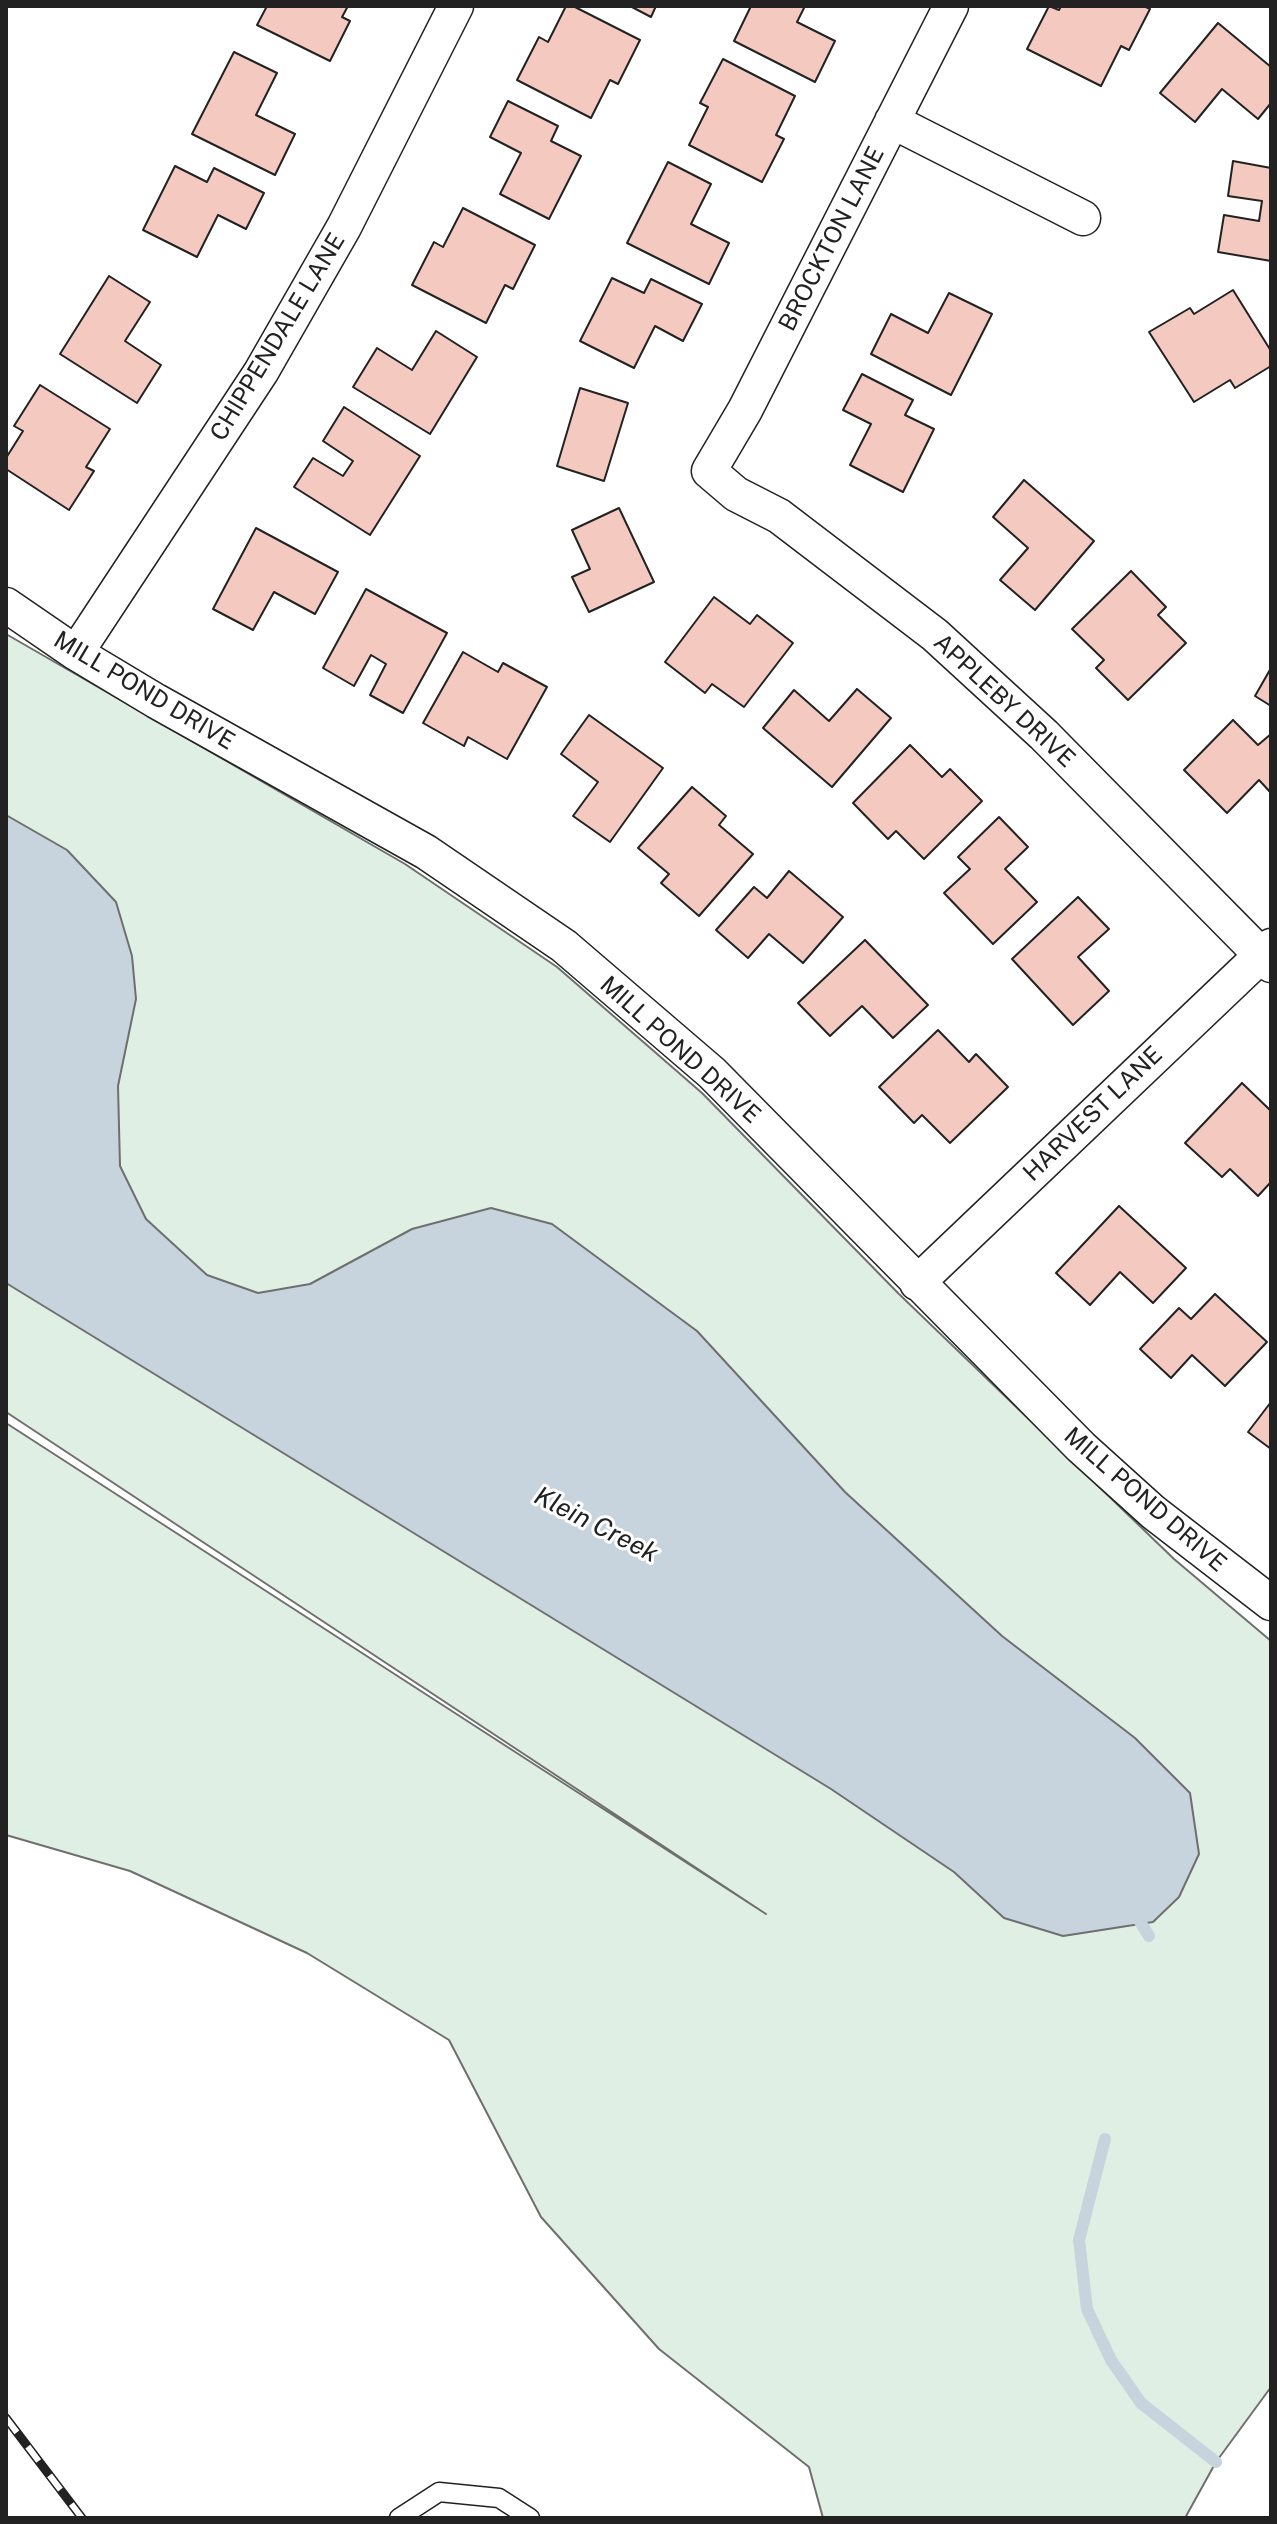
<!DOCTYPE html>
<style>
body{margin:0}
#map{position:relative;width:1277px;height:2524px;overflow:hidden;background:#fff;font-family:"Public Sans",sans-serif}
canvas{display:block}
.frame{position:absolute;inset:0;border:8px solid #222;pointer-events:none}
</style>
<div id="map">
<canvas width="1277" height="2524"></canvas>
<div class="frame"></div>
</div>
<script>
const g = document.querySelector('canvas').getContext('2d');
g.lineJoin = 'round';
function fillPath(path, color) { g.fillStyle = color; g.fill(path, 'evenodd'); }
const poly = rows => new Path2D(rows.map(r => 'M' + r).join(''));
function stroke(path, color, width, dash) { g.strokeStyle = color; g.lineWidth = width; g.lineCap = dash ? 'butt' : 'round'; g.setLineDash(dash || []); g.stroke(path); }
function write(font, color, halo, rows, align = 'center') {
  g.font = font + ' "Public Sans",sans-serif'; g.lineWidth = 6; g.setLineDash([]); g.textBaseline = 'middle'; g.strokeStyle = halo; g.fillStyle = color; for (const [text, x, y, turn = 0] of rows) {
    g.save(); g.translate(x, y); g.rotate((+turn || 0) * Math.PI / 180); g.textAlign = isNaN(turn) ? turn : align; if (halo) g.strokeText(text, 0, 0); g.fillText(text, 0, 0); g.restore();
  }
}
const green = poly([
 [6,634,405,864,557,967,702,1093,899,1294,1174,1559,1271,1641,1271,2387,1216,2462,1185,2518,823,2518,809,2467,659,2349,541,2217,449,2040,307,1953,130,1871,6,1835,6,1423,766,1914,6,1412,6,634]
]);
const water = poly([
 [6,815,67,850,116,902,132,956,136,999,118,1086,120,1166,146,1219,207,1275,258,1293,310,1284,412,1229,491,1208,552,1224,697,1331,845,1492,1002,1636,1135,1738,1190,1793,1199,1854,1179,1897,1153,1922,1063,1936,1004,1918,954,1872,831,1789,6,1283,6,815]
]);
const stream = poly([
 [1134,1912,1149,1936],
 [1105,2139,1079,2240,1087,2309,1111,2360,1141,2403,1216,2462]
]);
const building = poly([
 [267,6,348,6,342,17,350,21,330,61,257,25,267,6],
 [566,6,573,6,640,40,618,84,610,80,591,118,517,80,539,37,548,42,566,6],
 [630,6,656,6,651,17,630,6],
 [751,6,805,6,797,22,835,41,815,82,734,41,751,6],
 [1049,6,1059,10,1061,6,1144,6,1150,9,1129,50,1121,46,1101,86,1027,49,1049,6],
 [1218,23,1271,67,1271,103,1258,119,1222,89,1195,122,1160,93,1218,23],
 [234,52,277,73,256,115,295,134,275,175,192,134,234,52],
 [723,59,795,96,776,135,784,139,762,182,689,145,708,107,700,103,723,59],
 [508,101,558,126,551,141,581,156,549,219,500,194,521,153,490,137,508,101],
 [1233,161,1271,168,1271,261,1218,252,1224,215,1259,221,1262,201,1228,196,1233,161],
 [668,162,711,184,691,224,729,243,709,284,627,243,668,162],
 [175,166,207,182,214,168,264,193,246,229,218,215,197,257,143,230,175,166],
 [463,208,535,245,513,289,505,285,486,323,412,285,434,242,443,247,463,208],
 [109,276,150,302,125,341,161,365,137,403,60,354,109,276],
 [612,278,644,293,651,279,702,304,683,341,655,326,634,368,580,341,612,278],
 [1233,290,1271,351,1271,366,1235,388,1230,380,1194,402,1149,332,1190,308,1194,314,1233,290],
 [949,293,992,314,951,395,871,354,891,314,928,333,949,293],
 [436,331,477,357,430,434,353,387,377,348,412,370,436,331],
 [862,374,913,400,905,415,934,429,903,492,850,465,871,424,843,410,862,374],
 [40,385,110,429,86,467,94,471,69,510,6,469,6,458,23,431,14,426,40,385],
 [580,388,628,403,604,481,557,466,580,388],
 [344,407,420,456,370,535,294,487,313,458,343,476,353,461,323,441,344,407],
 [1024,480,1094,541,1035,610,1000,580,1028,548,993,517,1024,480],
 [619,508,654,582,589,612,572,577,590,569,572,530,619,508],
 [256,528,338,572,315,614,274,592,253,630,213,609,256,528],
 [1131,571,1166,607,1158,615,1186,643,1128,700,1096,668,1104,660,1072,629,1131,571],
 [366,589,447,633,403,713,370,695,386,664,371,655,354,686,323,668,366,589],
 [714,597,750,624,757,615,793,643,744,707,712,684,705,693,665,662,714,597],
 [463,652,498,672,503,663,547,687,507,759,468,737,464,746,423,723,463,652],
 [1271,668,1271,706,1255,696,1271,668],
 [857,689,891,718,832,787,763,728,794,690,829,721,857,689],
 [589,715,663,768,610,842,573,816,598,782,561,754,589,715],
 [1233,720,1258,745,1271,734,1271,793,1259,780,1227,813,1184,770,1233,720],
 [910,745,942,777,950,769,982,801,924,859,896,831,888,839,853,803,910,745],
 [692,787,726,816,719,825,753,854,699,916,661,883,669,874,638,848,692,787],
 [999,817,1028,847,1005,869,1037,902,993,944,944,893,970,869,958,857,999,817],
 [789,871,843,917,803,963,769,934,748,958,716,930,754,887,767,898,789,871],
 [1078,897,1109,929,1078,957,1109,991,1073,1025,1012,959,1078,897],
 [865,940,928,1005,893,1038,862,1006,830,1036,798,1003,865,940],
 [938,1030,969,1062,976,1054,1008,1087,950,1143,922,1115,914,1123,879,1087,938,1030],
 [1242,1083,1271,1111,1271,1182,1258,1196,1230,1169,1222,1177,1185,1143,1242,1083],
 [1119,1206,1186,1268,1153,1303,1120,1272,1090,1305,1056,1273,1119,1206],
 [1215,1294,1267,1342,1225,1386,1192,1355,1171,1378,1140,1349,1179,1308,1191,1319,1215,1294],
 [1271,1402,1271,1449,1248,1432,1271,1402]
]);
const service = poly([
 [399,2518,439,2492,499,2498,530,2518]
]);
const minor = poly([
 [951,6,745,410,709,471,736,494,779,516,935,635,1044,735,1271,965],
 [892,121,1083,218],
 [6,605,76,653,156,701,426,852,564,946,712,1073,1081,1447,1153,1512,1271,1603],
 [76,653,261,372,344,227,456,6],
 [917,1283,1271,946]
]);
const rail = poly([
 [6,2418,82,2518]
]);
const streetNames = [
 ["BROCKTON LANE",832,239,-63],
 ["CHIPPENDALE LANE",278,337,-59],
 ["MILL POND DRIVE",144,691,31],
 ["APPLEBY DRIVE",1004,701,43],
 ["MILL POND DRIVE",680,1050,42],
 ["HARVEST LANE",1093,1114,-44],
 ["MILL POND DRIVE",1145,1500,41]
];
const waterNames = [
 ["Klein Creek",596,1525,27]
];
fillPath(green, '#e0efe3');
stroke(green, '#6f6f6f', 2);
fillPath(water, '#c7d3dd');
stroke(water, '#6f6f6f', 2);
stroke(stream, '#c7d3dd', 12);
fillPath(building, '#f3c9c0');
stroke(building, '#222', 2);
stroke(service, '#222', 21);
stroke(minor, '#222', 37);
stroke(service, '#fff', 18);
stroke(minor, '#fff', 34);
stroke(rail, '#222', 9);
stroke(rail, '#fff', 6, [18]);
write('24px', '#222', '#fff', streetNames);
write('italic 26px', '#222', '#fff', waterNames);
</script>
